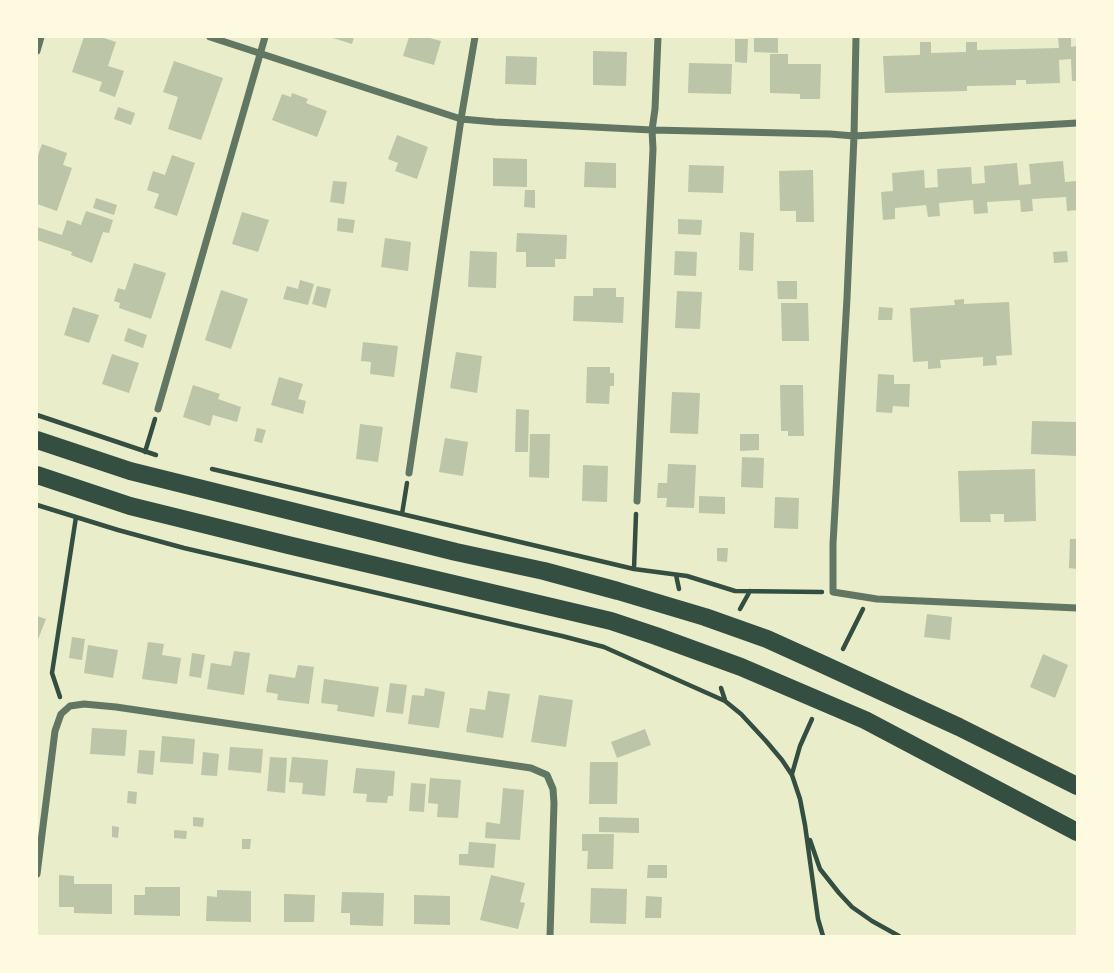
<!DOCTYPE html>
<style>
body{margin:0}
#map{position:relative;width:1114px;height:973px;overflow:hidden;background:#e9edc9;font-family:Montserrat,sans-serif}
canvas{display:block}
.frame{position:absolute;inset:0;border:38px solid #fefae0;pointer-events:none}
</style>
<div id="map">
<canvas width="1114" height="973"></canvas>
<div class="frame"></div>
</div>
<script>
const g = document.querySelector('canvas').getContext('2d');
g.lineJoin = 'round';
function fillPath(path, color) { g.fillStyle = color; g.fill(path, 'evenodd'); }
const poly = rows => new Path2D(rows.map(r => 'M' + r).join(''));
function stroke(path, color, width, dash) { g.strokeStyle = color; g.lineWidth = width; g.lineCap = dash ? 'butt' : 'round'; g.setLineDash(dash || []); g.stroke(path); }
const building = poly([
 [84,37,101,37,116,42,108,66,124,71,115,97,99,91,102,82,72,72],
 [330,37,354,37,352,44],
 [409,37,426,37,441,41,434,65,403,56],
 [754,37,778,37,778,53,754,52],
 [1058,37,1071,37,1071,47,1077,46,1077,81,1072,81,1071,59,1059,60,1060,83,1026,84,1026,80,1016,80,1016,85,967,86,967,91,885,93,883,56,920,55,920,42,931,42,931,53,966,52,966,42,977,42,977,50,1059,48],
 [735,39,748,39,747,63,735,62],
 [593,51,627,52,626,86,593,85],
 [770,54,788,54,788,64,821,64,820,99,800,99,800,94,770,93],
 [506,56,537,57,536,85,505,84],
 [174,61,223,78,201,140,168,129,178,97,163,92],
 [689,63,732,64,731,94,688,93],
 [292,93,308,99,306,103,327,111,317,137,272,120,282,94,291,97],
 [118,107,135,113,131,125,114,119],
 [397,135,428,147,417,179,395,171,398,163,388,159],
 [42,144,67,153,63,165,72,168,57,211,37,204,37,158],
 [172,155,195,163,177,216,154,208,159,194,147,190,153,171,165,175],
 [493,158,527,159,527,187,493,186],
 [1063,161,1065,182,1077,181,1077,210,1067,211,1066,197,1032,199,1033,211,1021,212,1020,200,987,202,988,213,974,214,973,200,939,203,940,216,928,217,926,205,895,208,895,219,883,220,881,192,893,191,892,173,924,170,925,188,938,187,937,169,971,167,972,184,985,183,984,166,1017,163,1019,185,1031,184,1029,164],
 [585,162,616,163,616,188,584,187],
 [689,165,724,166,723,193,688,192],
 [813,170,814,222,796,222,796,211,780,211,779,171],
 [333,181,347,182,344,204,330,202],
 [525,190,535,190,535,208,524,207],
 [96,198,117,205,114,215,93,208],
 [86,211,113,220,109,233,103,232,92,263,71,255,72,252,37,240,37,227,62,235,67,220,81,225],
 [242,212,269,220,258,252,232,244],
 [338,218,355,220,353,233,337,231],
 [678,219,702,220,701,235,678,234],
 [740,232,754,233,753,271,739,270],
 [517,233,567,235,566,259,555,259,555,267,526,267,526,252,516,252],
 [385,238,411,242,408,271,381,267],
 [470,251,497,252,496,288,468,287],
 [675,251,697,252,696,276,674,275],
 [1067,251,1068,262,1054,263,1053,252],
 [134,263,166,273,151,319,119,308,120,303,114,301,118,288,125,290],
 [300,280,314,284,308,305,283,299,287,286,298,289],
 [777,281,797,281,797,299,778,299],
 [317,286,331,289,326,308,312,304],
 [593,288,616,288,616,297,624,297,623,323,573,321,574,296,593,296],
 [221,290,248,299,231,349,205,340],
 [677,291,702,292,700,329,675,328],
 [964,299,964,304,1009,302,1012,355,996,356,997,365,983,366,983,357,940,360,941,368,928,369,928,361,913,362,910,308,955,305,954,300],
 [781,303,808,303,809,341,782,341],
 [73,307,99,315,89,343,64,335],
 [879,307,893,308,892,320,878,320],
 [128,328,147,335,143,348,124,341],
 [363,342,398,346,394,377,370,374,371,362,361,361],
 [456,352,482,356,477,393,450,388],
 [112,354,139,363,129,393,102,384],
 [587,367,610,367,610,373,614,373,614,386,610,386,609,404,586,403],
 [878,374,894,375,894,384,910,384,909,407,893,406,892,413,876,412],
 [279,377,303,384,298,399,306,401,303,414,271,405],
 [193,385,220,394,218,399,241,407,237,422,213,415,210,426,183,417],
 [780,385,803,385,804,436,788,436,788,431,781,431],
 [672,392,700,393,698,434,670,433],
 [516,409,529,410,528,452,515,452],
 [1032,421,1077,422,1077,456,1031,454],
 [360,424,383,427,378,462,356,459],
 [257,428,266,430,262,443,254,441],
 [530,434,550,434,549,478,529,477],
 [740,434,759,434,759,450,740,451],
 [445,438,468,442,463,476,439,472],
 [742,457,764,458,763,488,741,487],
 [668,464,696,465,694,508,666,507,667,498,657,498,658,483,667,483],
 [583,465,608,466,607,502,582,501],
 [1035,469,1036,521,1004,522,1004,514,990,514,991,522,960,522,958,471],
 [699,496,725,497,725,514,699,513],
 [775,497,799,498,798,529,774,528],
 [1070,539,1077,539,1077,569,1069,568],
 [717,548,728,548,727,562,717,561],
 [927,614,952,617,950,640,924,637],
 [37,616,46,619,37,642],
 [72,637,85,639,82,660,69,658],
 [148,642,164,644,162,655,181,658,177,684,142,679],
 [88,645,118,650,113,678,84,673],
 [234,651,250,653,244,695,207,689,211,663,231,666],
 [192,653,205,655,201,678,189,676],
 [1043,654,1068,665,1055,698,1030,687],
 [298,665,314,667,309,704,277,700,278,694,266,692,269,674,295,678],
 [324,679,379,687,374,717,337,711,338,705,321,703],
 [390,683,407,685,403,714,386,712],
 [425,688,445,692,439,728,408,724,412,695,424,696],
 [488,691,510,694,503,738,466,732,470,708,485,710],
 [539,695,573,700,566,747,531,742],
 [92,728,127,730,125,756,90,754],
 [645,729,651,745,617,758,611,742],
 [162,736,195,739,193,764,160,762],
 [230,747,263,749,261,773,228,770],
 [139,750,155,751,153,775,137,773],
 [203,752,219,754,217,776,201,775],
 [270,757,287,758,285,793,267,791],
 [292,757,328,760,325,796,302,794,303,783,289,782],
 [590,762,618,762,617,804,589,804],
 [356,768,395,771,393,796,388,796,387,803,366,802,367,794,353,793],
 [430,778,461,780,458,818,437,817,438,804,428,803],
 [411,783,426,784,424,812,409,811],
 [503,788,524,790,520,840,485,838,486,822,500,824],
 [128,791,137,792,136,804,127,803],
 [193,817,204,818,203,827,193,826],
 [599,817,639,818,639,833,599,832],
 [112,826,119,827,118,838,112,837],
 [174,830,187,831,186,839,174,838],
 [582,834,614,834,613,869,587,869,588,851,582,851],
 [242,839,251,839,250,849,242,849],
 [469,842,496,844,494,868,459,865,459,854,468,854],
 [648,865,667,865,667,878,647,878],
 [59,875,74,876,74,884,112,884,112,914,74,913,74,907,59,907],
 [491,875,525,883,520,902,525,903,518,929,480,920],
 [145,887,180,887,180,916,134,915,134,895,145,895],
 [591,888,627,889,626,924,590,923],
 [217,890,251,891,251,922,206,921,207,896,217,897],
 [342,892,384,893,383,926,350,925,350,913,341,913],
 [284,894,315,895,314,922,284,922],
 [414,895,450,896,450,925,414,924],
 [646,896,662,897,661,918,645,918]
]);
const path = poly([
 [37,415,156,455],
 [145,452,155,419],
 [212,469,634,569,687,576,735,591,822,592],
 [37,505,118,530,184,548,562,636,604,647,725,701,741,714,766,741,782,760,792,775,800,799,805,825,818,919,823,936],
 [402,514,407,483],
 [634,569,636,514],
 [676,575,679,589],
 [740,609,750,591],
 [843,649,863,609],
 [721,688,725,700],
 [60,697,52,673,76,517],
 [792,774,800,746,812,719],
 [810,840,820,869,839,893,852,907,872,921,899,936]
]);
const minor = poly([
 [210,37,461,119,495,122,652,130,830,134,854,136,1077,123],
 [856,37,854,136,847,298,833,544,833,592,877,599,1077,608],
 [37,51,41,37],
 [158,409,265,37],
 [409,473,461,119,475,37],
 [637,501,653,149,652,130,655,109,658,37],
 [37,874,55,731,61,714,70,706,84,704,116,707,531,768,547,775,553,789,554,803,550,936]
]);
const primary = poly([
 [37,440,130,471,456,552,544,571,618,591,705,617,767,639,820,663,959,727,1077,786],
 [37,475,130,506,288,545,611,621,656,636,741,667,865,720,1077,832]
]);
fillPath(building, '#bcc5a7');
stroke(path, '#344e41', 4.5);
stroke(minor, '#617663', 7);
stroke(primary, '#344e41', 18);
</script>
